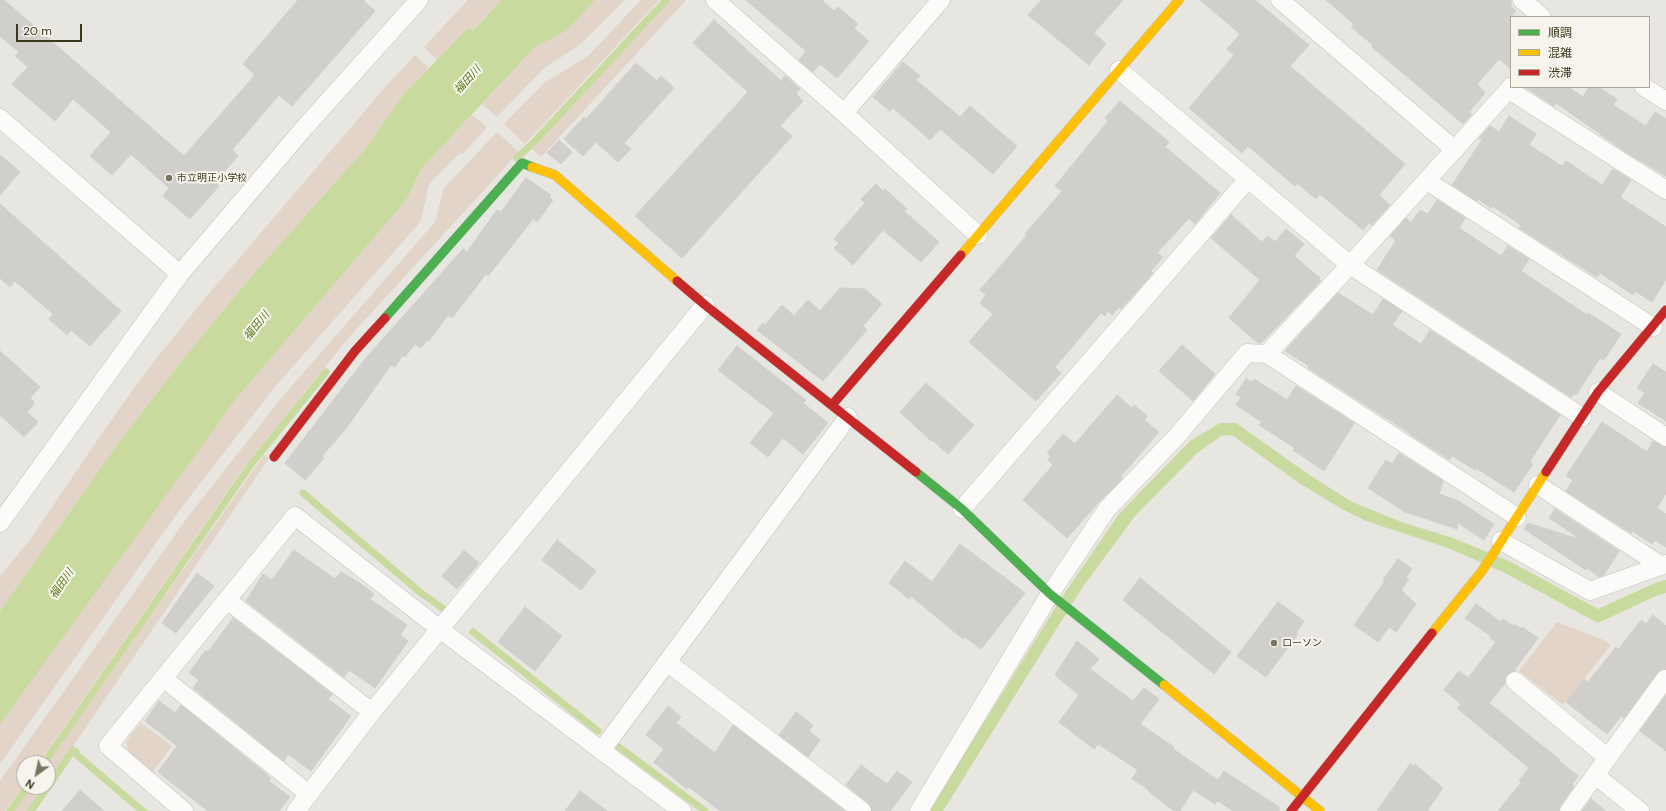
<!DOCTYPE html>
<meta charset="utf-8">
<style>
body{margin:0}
#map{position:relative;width:1666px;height:811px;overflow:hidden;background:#e8e6e0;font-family:"DM Sans","Noto Sans JP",sans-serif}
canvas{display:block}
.legend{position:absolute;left:1510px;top:16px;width:140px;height:72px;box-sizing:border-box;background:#f7f4ee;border:1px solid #aca99b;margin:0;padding:5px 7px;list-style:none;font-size:12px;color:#3b381e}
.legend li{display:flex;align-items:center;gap:8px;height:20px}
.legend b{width:20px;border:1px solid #aca99b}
.north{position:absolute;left:16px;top:755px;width:40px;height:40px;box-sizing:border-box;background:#f7f4ee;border:1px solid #aca99b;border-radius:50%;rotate:213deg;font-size:11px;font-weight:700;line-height:16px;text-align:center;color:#3b381e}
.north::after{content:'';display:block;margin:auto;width:14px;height:18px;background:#787562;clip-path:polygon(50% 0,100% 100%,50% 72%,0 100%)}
.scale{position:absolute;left:16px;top:24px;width:66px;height:18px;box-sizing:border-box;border:2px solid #3b381e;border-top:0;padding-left:5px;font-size:12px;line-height:14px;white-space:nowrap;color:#3b381e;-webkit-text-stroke:3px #f7f4ee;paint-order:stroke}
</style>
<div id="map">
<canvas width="1666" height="811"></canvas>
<ul class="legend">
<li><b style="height:5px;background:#4caf50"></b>順調</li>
<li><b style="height:5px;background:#ffc107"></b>混雑</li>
<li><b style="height:5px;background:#c62828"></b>渋滞</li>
</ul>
<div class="north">N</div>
<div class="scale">20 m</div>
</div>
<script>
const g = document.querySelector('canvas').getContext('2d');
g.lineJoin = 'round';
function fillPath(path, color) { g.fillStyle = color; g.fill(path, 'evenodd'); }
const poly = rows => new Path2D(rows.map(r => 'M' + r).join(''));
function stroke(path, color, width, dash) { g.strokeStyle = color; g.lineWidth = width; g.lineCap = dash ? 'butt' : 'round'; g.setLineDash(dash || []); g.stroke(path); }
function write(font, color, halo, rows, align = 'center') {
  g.font = font + ' "DM Sans","Noto Sans JP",sans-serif'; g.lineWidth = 4; g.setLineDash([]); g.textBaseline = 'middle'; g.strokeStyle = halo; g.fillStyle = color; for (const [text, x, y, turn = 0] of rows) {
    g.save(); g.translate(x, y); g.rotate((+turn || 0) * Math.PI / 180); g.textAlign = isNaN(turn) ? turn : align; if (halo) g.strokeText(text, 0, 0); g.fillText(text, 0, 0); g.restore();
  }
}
const green = poly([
 [468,0,501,0,472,31,468,28,437,60,424,47],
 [595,0,625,0,581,44,543,69,497,117,482,104,534,48,566,31],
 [641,0,659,0,525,144,504,124,544,83,588,56],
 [670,0,686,0,541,157,532,149],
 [415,55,429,68,403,95,366,148,256,271,183,359,117,445,0,611,0,576,29,541,107,426,148,369,201,303,387,85],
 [472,115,487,127,463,154,459,154,429,184,421,221,274,388,178,512,0,764,0,724,82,609,236,399,407,199,421,169],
 [497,132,519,152,351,335,247,463,39,763,24,763,24,784,5,811,0,811,0,781,187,518,283,396,435,222,444,188],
 [264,455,269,458,48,783,48,763,47,763],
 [1557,622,1604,640,1611,645,1563,705,1519,671],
 [141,723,172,746,151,774,130,758,126,741],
 [30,787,45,787,28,811,13,811]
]);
const water = poly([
 [501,0,595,0,566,31,534,48,421,169,407,199,236,399,0,724,0,611,117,445,183,359,256,271,366,148,403,95,468,28,473,31],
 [1220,423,1236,423,1308,474,1352,502,1404,523,1453,538,1511,562,1598,609,1655,583,1666,580,1666,593,1658,595,1598,623,1503,572,1448,548,1366,521,1342,509,1299,483,1232,435,1221,436,1197,453,1135,516,1082,588,943,811,929,811,1062,597,1119,514,1190,441],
 [73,747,148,811,137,811,69,753]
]);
const stream = poly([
 [517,158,535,141,666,0],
 [303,493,421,593,444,609],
 [473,632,598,731],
 [619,747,705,811],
 [44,763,252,463,326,372],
 [48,787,73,750,76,752],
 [10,811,27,787],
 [31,811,48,787]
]);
const building = poly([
 [0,0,4,0,184,156,255,75,243,64,298,0,363,0,375,11,292,106,279,95,232,150,238,156,215,182,219,186,190,219,163,196,169,188,131,154,112,175,90,156,111,132,73,99,55,121,12,84,28,67,15,56,19,52,0,36,0,0],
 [746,0,822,0,834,11,838,7,858,24,854,28,869,41,837,78,820,64,813,72,799,60,806,51,746,0],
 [1041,0,1123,0,1094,33,1106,44,1089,65,1028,15,1041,0],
 [1200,0,1255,0,1309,45,1290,66,1405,164,1379,195,1390,205,1372,225,1369,223,1363,230,1320,194,1316,199,1297,183,1295,186,1248,146,1242,153,1189,108,1234,55,1227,49,1240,34,1200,0],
 [1326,0,1511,0,1511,7,1516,11,1511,17,1511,69,1499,59,1477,84,1485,93,1469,112,1472,114,1463,124,1372,47,1373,45,1351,27,1354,24,1326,0],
 [714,20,781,81,785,76,800,89,796,94,803,101,780,126,792,136,682,258,635,216,748,92,693,43,714,20],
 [903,62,920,76,916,80,960,117,970,106,1017,146,993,174,940,129,930,140,893,108,890,111,873,97,903,62],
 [636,63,657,81,661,76,674,88,624,143,631,149,618,162,596,142,583,156,564,139,584,117,586,119,636,63],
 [1525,87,1568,87,1583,97,1589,87,1598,87,1617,99,1613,105,1646,126,1655,112,1666,119,1666,176,1624,151,1556,103,1554,106,1525,87],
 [1120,101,1169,142,1165,147,1220,193,1195,224,1189,218,1157,253,1163,257,1151,271,1153,273,1121,309,1119,307,1112,315,1108,311,1105,316,1101,313,1055,367,1061,373,1036,401,969,342,993,314,980,303,986,295,980,290,1027,235,1025,234,1062,191,1055,186,1108,121,1105,118,1120,101],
 [1509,116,1536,134,1529,145,1562,166,1566,161,1602,185,1613,169,1631,180,1620,197,1666,227,1666,279,1652,302,1635,291,1633,295,1600,273,1597,277,1519,228,1521,225,1492,206,1491,208,1478,199,1477,201,1452,185,1482,140,1479,138,1490,126,1499,132,1509,116],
 [559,140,572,152,561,164,547,153,559,140],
 [0,155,20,172,0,195,0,155],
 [526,178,551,195,549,197,553,200,537,222,533,219,488,276,486,274,452,318,448,315,429,341,427,340,421,348,415,344,405,357,403,355,395,367,391,365,347,427,322,456,324,458,305,480,285,463,365,359,463,249,467,252,496,211,497,210,501,212,526,178],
 [876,184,883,191,885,189,907,209,904,211,939,242,921,262,883,230,853,265,834,248,839,243,834,239,865,203,861,199,876,184],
 [1437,200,1465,218,1459,228,1501,256,1508,246,1529,259,1521,271,1587,315,1588,313,1621,334,1604,360,1600,358,1576,395,1574,394,1571,397,1377,270,1396,240,1390,236,1406,218,1411,223,1420,210,1428,214,1437,200],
 [0,204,121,311,90,346,71,330,67,335,49,319,53,314,15,281,10,287,0,278,0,204],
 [1231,215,1262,242,1268,236,1275,242,1286,229,1304,244,1294,256,1320,278,1319,280,1321,281,1261,343,1258,343,1229,318,1260,280,1211,238,1231,215],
 [840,288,865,289,882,304,863,326,867,330,823,381,757,330,763,323,765,325,782,305,794,316,808,300,820,311,840,288],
 [1338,293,1373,315,1383,299,1402,311,1392,325,1421,344,1430,330,1560,415,1530,461,1533,464,1514,492,1476,468,1475,470,1451,455,1450,460,1411,435,1411,434,1308,368,1309,366,1285,351,1338,293],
 [1182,345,1215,374,1193,401,1159,371,1182,345],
 [737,346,806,400,803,403,828,423,803,454,783,438,768,457,750,443,774,413,718,370,737,346],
 [0,351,40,387,30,398,35,403,27,412,38,422,24,437,0,415,0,351],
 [1653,364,1666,372,1666,421,1638,403,1645,393,1637,388,1653,364],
 [1246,379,1252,382,1254,379,1287,400,1296,386,1354,423,1324,471,1293,450,1295,448,1259,425,1262,422,1236,405,1241,397,1236,394,1246,379],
 [926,383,974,425,948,454,932,440,931,441,900,412,926,383],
 [1117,395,1132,408,1134,405,1147,416,1144,420,1159,432,1121,476,1123,478,1097,504,1067,538,1023,500,1053,465,1048,460,1051,456,1047,453,1063,434,1075,444,1117,395],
 [1602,422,1647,452,1653,441,1666,447,1666,493,1657,508,1666,514,1666,547,1655,540,1652,544,1632,531,1631,533,1566,491,1573,480,1566,476,1602,422],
 [1399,453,1443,481,1439,494,1458,501,1494,524,1484,540,1458,523,1457,529,1405,512,1368,488,1386,460,1392,464,1399,453],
 [1555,509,1619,551,1604,575,1599,577,1587,568,1586,570,1524,529,1528,523,1575,538,1576,536,1549,518,1555,509],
 [557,540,596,571,581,590,542,560,557,540],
 [960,544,1025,593,981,649,965,637,963,639,911,596,909,599,889,583,905,561,932,582,960,544],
 [294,550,335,579,341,572,360,583,374,594,370,599,407,625,400,635,408,641,375,688,349,670,344,677,246,601,263,574,272,580,294,550],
 [464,550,479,563,457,589,442,576,464,550],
 [1398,559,1412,569,1406,577,1409,579,1401,590,1416,604,1396,632,1389,627,1378,642,1354,625,1385,581,1383,580,1398,559],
 [197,573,214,586,176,633,162,623,197,573],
 [1140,578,1231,652,1214,674,1123,600,1140,578],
 [1278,602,1304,621,1296,633,1298,634,1266,677,1237,656,1278,602],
 [1476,604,1501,622,1503,619,1513,626,1514,624,1521,629,1522,627,1538,638,1514,671,1507,675,1505,683,1489,703,1560,760,1559,761,1578,776,1572,784,1574,786,1561,805,1559,811,1498,811,1521,783,1519,781,1529,768,1457,708,1461,704,1444,690,1459,671,1468,678,1496,642,1490,638,1491,636,1465,618,1476,604],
 [525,607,562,636,535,671,498,642,525,607],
 [1653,615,1666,626,1666,669,1661,669,1657,673,1624,718,1621,716,1607,734,1566,702,1584,679,1588,682,1616,647,1618,650,1641,620,1646,624,1653,615],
 [233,618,332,694,328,699,351,716,311,771,288,754,284,761,193,688,199,680,189,673,206,650,208,652,233,618],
 [1077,641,1099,659,1090,669,1133,701,1144,688,1159,699,1140,724,1174,747,1173,749,1218,780,1224,771,1279,807,1279,811,1233,811,1218,801,1215,804,1193,790,1180,811,1174,811,1148,791,1149,790,1132,779,1138,770,1098,744,1094,749,1059,722,1079,695,1055,675,1077,641],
 [1666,695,1666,751,1640,731,1666,695],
 [159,701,175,713,181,705,271,778,269,781,290,797,279,811,208,811,158,772,177,746,145,721,159,701],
 [668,706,681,717,676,723,715,753,733,725,845,811,720,811,689,787,687,789,654,762,664,749,646,735,668,706],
 [796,712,813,725,809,731,820,740,808,757,779,735,796,712],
 [1410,764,1414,767,1415,764,1443,788,1427,811,1377,811,1410,764],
 [861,765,887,784,897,771,912,782,890,811,872,811,868,803,846,785,861,765],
 [80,790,104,811,62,811,80,790],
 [580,791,607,811,565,811,580,791],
 [1591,799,1606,811,1582,811,1591,799]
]);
const street = poly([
 [715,0,844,113,978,235],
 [1280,0,1455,150],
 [1522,0,1542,17],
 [1119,70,1350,265,1582,417],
 [1644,87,1666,101],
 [1509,90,1666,190],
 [844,113,941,0],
 [0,118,180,274],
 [1427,181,1653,327],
 [1267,354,1350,265,1511,87],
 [1598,392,1666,437],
 [1538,485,1660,565],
 [962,509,1248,179],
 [0,523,180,274,305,127,419,0],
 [1501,541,1590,591,1666,564],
 [227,600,372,712],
 [667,662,862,811],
 [163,678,309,794],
 [1515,681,1608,758],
 [602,750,848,417],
 [1595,775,1640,811],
 [184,811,108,746,295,516,441,630,682,811],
 [296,811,372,712,705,305],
 [919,811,1050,594,1107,509,1177,436,1247,353,1267,354,1517,517],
 [1569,811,1665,679,1666,680]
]);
const fast = poly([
 [385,318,522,163,532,167],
 [916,472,962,509,1050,594,1164,685]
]);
const slow = poly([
 [532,167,555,175,677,281],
 [961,255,1179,0],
 [1432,633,1482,571,1546,472],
 [1164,685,1320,811]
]);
const jam = poly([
 [677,281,705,305,916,472],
 [832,405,961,255],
 [274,457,355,351,385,318],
 [1546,472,1598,392,1666,310],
 [1291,811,1432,633]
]);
const markers = [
 [169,178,4,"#787562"],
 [1274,643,4,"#787562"]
];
const poiNames = [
 ["市立明正小学校",177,178],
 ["ローソン",1282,643]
];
const waterNames = [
 ["福田川",468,80,-48],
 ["福田川",257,326,-51],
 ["福田川",62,584,-55]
];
fillPath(green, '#e2d4c8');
fillPath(water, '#c8da9d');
stroke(stream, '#c8da9d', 7);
fillPath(building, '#d1cfcb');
stroke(building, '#d0cec9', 1);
stroke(street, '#c4c2bc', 19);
stroke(fast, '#c3c2bb', 10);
stroke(slow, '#c3c2bb', 10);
stroke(jam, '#c3c2bb', 10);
stroke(street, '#fcfbfa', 18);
stroke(fast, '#4caf50', 9);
stroke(slow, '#ffc107', 9);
stroke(jam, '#c62828', 9);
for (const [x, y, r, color] of markers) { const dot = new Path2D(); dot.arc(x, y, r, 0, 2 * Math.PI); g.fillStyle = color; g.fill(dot); stroke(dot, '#f7f4ee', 1.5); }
write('10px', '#3b381e', '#f7f4ee', poiNames, 'left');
write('italic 11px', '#587a14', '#f7f4ee', waterNames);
</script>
